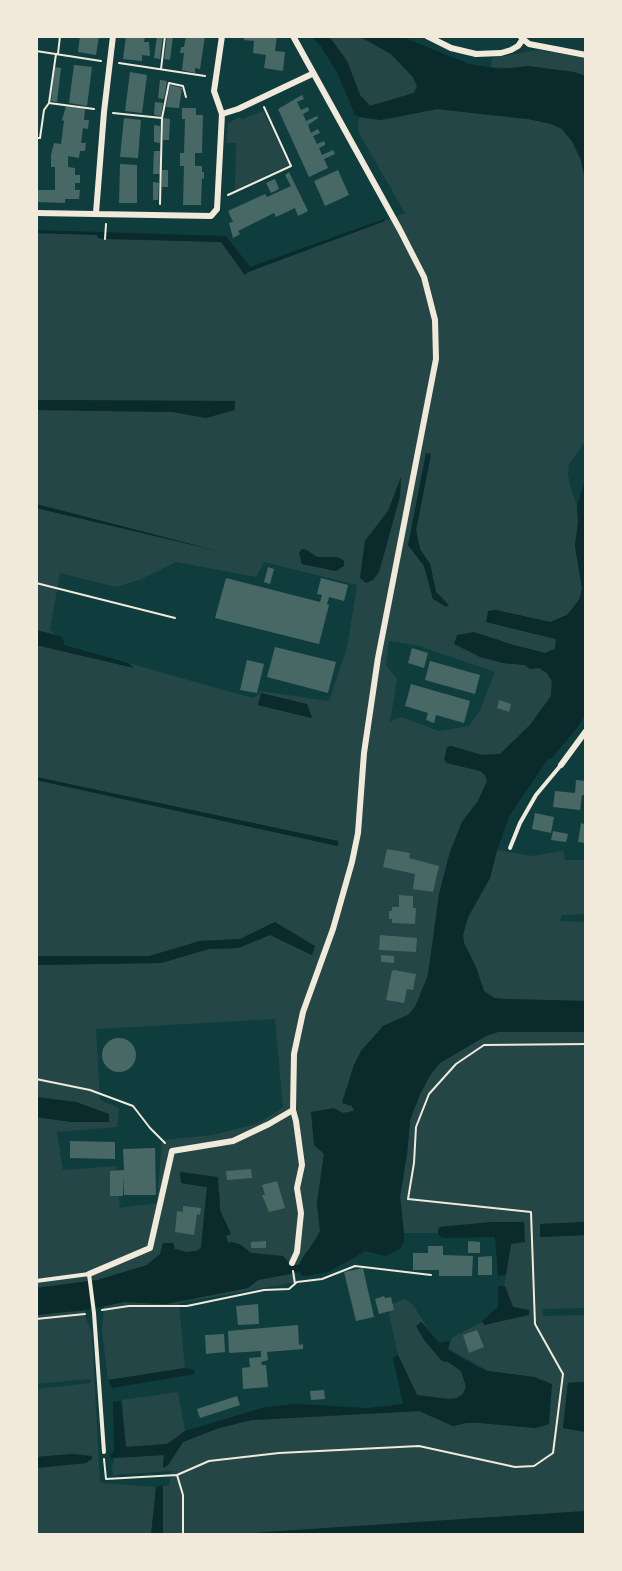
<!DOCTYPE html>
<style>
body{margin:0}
#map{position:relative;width:622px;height:1571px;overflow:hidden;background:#0f3d3e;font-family:"Sofia Sans Condensed",sans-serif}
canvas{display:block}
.frame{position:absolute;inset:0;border:38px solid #f1e9da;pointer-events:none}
</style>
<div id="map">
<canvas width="622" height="1571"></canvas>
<div class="frame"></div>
</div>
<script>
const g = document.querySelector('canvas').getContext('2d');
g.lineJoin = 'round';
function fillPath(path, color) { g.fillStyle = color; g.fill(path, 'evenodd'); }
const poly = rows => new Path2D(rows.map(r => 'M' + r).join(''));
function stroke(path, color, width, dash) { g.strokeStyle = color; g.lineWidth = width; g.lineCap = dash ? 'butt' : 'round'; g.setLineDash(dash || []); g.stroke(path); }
const green = poly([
 [328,36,359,36,391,54,413,77,417,86,414,93,370,106,360,95,347,61],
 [537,50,586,58,586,76,574,72,491,67,492,58],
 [437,109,528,119,551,124,562,129,572,141,581,160,585,179,586,440,569,464,568,474,570,487,577,506,578,523,575,546,582,588,579,600,567,615,550,622,496,610,488,611,486,622,556,639,555,649,546,653,517,646,503,663,525,665,530,669,539,668,547,673,552,681,551,696,530,725,500,754,482,755,451,746,447,763,480,771,485,775,487,781,478,801,462,822,450,852,439,894,428,976,415,1007,408,1015,383,1026,354,1065,342,1103,352,1106,354,1111,343,1113,324,1154,317,1203,320,1231,299,1265,290,1266,283,1256,251,1253,241,1245,233,1242,228,1243,226,1236,230,1234,220,1210,220,1193,181,1173,181,1183,207,1187,201,1248,196,1251,186,1252,175,1249,160,1254,147,1265,98,1280,36,1288,36,1117,72,1122,90,1121,109,1115,76,1102,36,1097,36,965,161,963,209,949,238,948,270,935,312,955,275,922,240,939,200,941,149,957,36,956,36,780,337,846,337,841,36,777,36,645,133,667,128,663,252,698,257,696,260,691,329,701,347,648,357,585,264,562,256,577,176,562,139,580,115,587,60,573,50,630,56,635,36,630,36,508,183,542,36,504,36,410,173,412,206,418,234,401,36,400,36,233,98,235,98,238,221,242,245,275,248,272,405,213,358,131,359,117,381,120],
 [431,454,416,530,420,549,430,564,436,592,443,598,433,599,424,566,408,545],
 [401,479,400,496,379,572,360,578,365,541,388,511],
 [310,553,317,557,336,557,336,571,302,564,300,559],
 [389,641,416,645,495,672,480,710,469,726,439,731,401,717,390,722,397,679,386,665],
 [261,694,307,704,312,718,258,705],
 [275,1019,283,1107,259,1123,213,1135,162,1140,157,1203,120,1208,116,1166,63,1170,57,1132,117,1127,119,1108,100,1100,96,1029],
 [263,111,289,165,235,190,236,143,226,143,228,124,238,117,243,119],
 [497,850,531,856,563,851,565,860,586,860,586,914,562,915,560,921,586,922,586,1001,505,999,494,998,484,991,476,967,464,943,463,935,468,917,490,878],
 [498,1032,586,1032,586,1222,541,1224,540,1237,586,1235,586,1308,543,1309,543,1316,586,1315,586,1382,568,1383,563,1428,586,1432,586,1511,238,1535,163,1535,163,1486,169,1486,172,1471,113,1475,112,1465,115,1458,164,1455,163,1467,168,1465,183,1442,219,1428,252,1420,420,1411,453,1426,466,1423,480,1423,536,1428,534,1377,488,1371,448,1348,453,1337,476,1325,483,1322,485,1325,529,1310,513,1307,504,1286,511,1244,524,1222,493,1222,439,1227,438,1233,404,1233,400,1197,407,1154,410,1120,420,1094,431,1074,440,1063,461,1049,486,1036],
 [295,1273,297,1282,179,1303,185,1368,108,1380,102,1330,104,1306,124,1302,166,1304,248,1288,258,1280],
 [405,1299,413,1305,428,1328,421,1322,442,1361,448,1362,461,1371,466,1386,463,1394,457,1398,449,1399,417,1395,398,1355,389,1314,390,1311,394,1310,392,1304],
 [86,1310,84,1314,92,1333,100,1483,156,1487,151,1535,36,1535,36,1468,86,1463,73,1454,36,1457,36,1389,91,1383,90,1379,36,1384,36,1315],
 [178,1392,185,1431,167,1444,126,1447,122,1400]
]);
const water = poly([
 [311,36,328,36,332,40,347,61,360,95,370,106,414,93,417,86,413,77,391,54,359,36,400,36,469,64,500,69,528,66,574,72,586,76,586,186,581,160,572,141,562,129,551,124,528,119,437,109,381,120,359,117,355,115,338,74,320,45],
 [384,219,385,221,248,272,245,275,221,242,105,239,98,238,97,235,36,233,36,230,226,236,250,267],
 [36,400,235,401,235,410,206,418,173,412,36,410],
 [426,453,431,454,416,530,420,549,430,564,436,592,449,605,446,607,433,599,424,566,408,545],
 [401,477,400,496,379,572,373,580,366,583,360,578,365,541,388,511],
 [586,477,586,714,576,729,552,758,548,759,510,815,497,850,490,878,468,917,463,935,464,943,476,967,484,991,494,998,505,999,586,1001,586,1032,498,1032,486,1036,440,1063,431,1074,420,1094,410,1120,407,1154,400,1197,404,1233,404,1241,400,1249,385,1256,366,1251,328,1272,307,1276,301,1275,300,1272,295,1273,258,1280,248,1288,166,1304,124,1302,86,1310,36,1315,36,1288,98,1280,147,1265,160,1254,163,1243,173,1243,175,1249,186,1252,196,1251,201,1248,207,1187,181,1183,180,1172,218,1177,220,1210,231,1234,226,1236,228,1243,233,1242,241,1245,251,1253,283,1256,291,1265,299,1265,303,1257,315,1241,320,1231,317,1203,324,1154,314,1145,311,1112,334,1108,343,1113,354,1111,352,1106,342,1103,354,1065,361,1051,383,1026,408,1015,415,1007,428,975,439,894,450,852,462,822,478,801,487,781,485,775,480,771,447,763,444,760,447,747,451,746,482,755,500,754,530,725,551,696,552,681,547,673,539,668,530,669,525,665,503,663,480,657,454,644,457,635,474,632,517,646,545,653,555,649,556,639,486,622,487,618,488,611,496,610,550,622,567,615,579,600,582,588,575,546,578,523,577,506],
 [36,504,222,552,36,508],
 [302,549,307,550,317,557,336,557,342,559,344,561,344,566,336,571,302,564,299,553],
 [36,630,63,637,64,645,128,663,134,668,36,645],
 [261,693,307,704,312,718,258,705],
 [36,777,338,841,338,846,36,780],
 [275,922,315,946,312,955,270,935,238,948,209,949,161,963,36,965,36,956,149,956,200,941,240,939],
 [36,1097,76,1102,109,1114,109,1122,72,1122,36,1117],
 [493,1222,524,1222,525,1242,511,1244,506,1275,498,1276,495,1237,442,1238,438,1233,439,1227],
 [586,1222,586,1235,540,1237,540,1224],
 [498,1286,505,1286,513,1307,529,1310,529,1315,484,1325,482,1321,498,1307],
 [421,1322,439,1343,450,1341,448,1350,476,1366,488,1371,534,1377,552,1384,549,1424,536,1428,480,1423,466,1423,453,1426,419,1411,252,1420,219,1428,183,1442,168,1465,163,1468,164,1455,111,1458,110,1455,114,1451,113,1402,121,1401,126,1447,167,1444,185,1431,265,1407,295,1404,367,1408,403,1404,393,1358,398,1355,417,1395,449,1399,457,1398,463,1394,466,1386,461,1371,448,1362,442,1361,424,1340,416,1326],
 [185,1368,194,1370,195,1374,112,1388,108,1380],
 [586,1382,586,1432,563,1428,568,1383],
 [73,1454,92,1456,92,1459,86,1463,36,1468,36,1457],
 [163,1485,163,1535,151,1535,156,1487],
 [586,1511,586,1535,238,1535,264,1532]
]);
const building = poly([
 [80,36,99,36,96,55,78,52],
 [126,36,145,36,144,42,149,42,150,56,142,55,142,61,123,59],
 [157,36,163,36,160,59,154,58],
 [167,36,173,36,170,60,164,59],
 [186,36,205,36,200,69,195,68,195,73,182,70,184,53,180,53,181,47,184,47],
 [244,36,277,36,275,51,285,52,283,71,264,68,266,55,253,53,254,41,244,40],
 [74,65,92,67,87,106,69,103],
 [55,67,61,68,57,102,51,101],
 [130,72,147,75,142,113,125,111],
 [160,80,167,81,164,99,158,98],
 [170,85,182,88,179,108,166,107],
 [302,95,304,99,297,102,301,110,308,107,309,111,303,114,306,121,317,116,318,118,308,125,311,133,318,129,320,133,313,136,317,144,324,141,325,143,325,145,319,148,322,155,333,150,335,154,324,159,328,168,309,177,278,109],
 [155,102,163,103,161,116,154,115],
 [66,106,85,109,84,120,89,120,88,129,83,128,81,143,86,143,85,151,80,151,79,158,68,156,68,167,75,168,75,175,80,175,80,183,75,183,75,190,80,190,79,199,65,199,65,203,36,202,36,190,55,190,55,167,51,167,51,155,54,143,61,144,64,121,62,120],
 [182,108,196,108,196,115,203,115,202,153,195,153,195,166,202,166,202,172,204,172,204,179,202,178,201,205,183,205,184,166,180,166,180,153,184,153,185,119,182,119],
 [124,118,141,120,138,158,120,157],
 [163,118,170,119,169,140,163,140],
 [154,125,160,126,160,143,154,142],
 [154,151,160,151,160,174,153,174],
 [120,164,137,165,137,203,119,203],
 [162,170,168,170,168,187,162,187],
 [338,170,349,195,325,206,314,181],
 [289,172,308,211,298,216,295,208,276,217,274,213,238,231,240,234,233,238,229,223,233,222,228,211,265,194,267,197,291,186,285,175],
 [275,179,279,189,271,193,266,183],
 [153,182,159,183,158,200,153,200],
 [268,567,274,569,270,584,264,582],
 [226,578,320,602,322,595,317,594,321,578,348,585,344,601,329,597,327,604,329,605,319,644,215,618],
 [275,647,336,662,328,693,267,677],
 [412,648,428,653,424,668,408,663],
 [247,660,264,664,257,693,240,690],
 [430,661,480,675,475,694,425,680],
 [411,684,470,701,464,723,436,715,434,723,426,720,428,713,405,706],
 [499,700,511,704,509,712,497,708],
 [576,780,586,781,586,795,582,795,580,810,553,807,555,791,575,793],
 [535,813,554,817,551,833,532,829],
 [581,823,586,825,586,843,578,842],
 [553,831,568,834,566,842,551,840],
 [387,849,410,853,409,858,439,866,433,892,413,889,415,874,383,867],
 [399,895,413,896,413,908,416,908,415,924,392,923,392,919,389,919,389,911,392,911,392,907,399,907],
 [380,935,417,938,416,952,379,950],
 [381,955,394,956,394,963,381,962],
 [394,970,416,974,413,990,407,989,404,1003,386,1000,392,971],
 '102 1055a17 17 0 1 1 34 0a17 17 0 1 1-34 0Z',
 [70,1141,115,1142,115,1159,70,1158],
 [155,1148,156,1195,124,1195,123,1176,123,1196,110,1196,110,1171,124,1170,123,1149],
 [251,1169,252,1178,227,1180,226,1171],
 [277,1181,285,1208,269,1212,262,1195,265,1195,262,1185],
 [183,1206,201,1208,200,1215,197,1214,194,1235,175,1232,177,1211,183,1212],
 [266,1241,266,1248,251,1248,251,1242],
 [468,1241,480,1242,480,1253,468,1253],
 [428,1246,443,1246,443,1255,473,1256,472,1276,439,1276,439,1270,413,1270,413,1253,428,1253],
 [492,1256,492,1275,478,1275,478,1257],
 [363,1268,374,1317,356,1321,344,1272],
 [384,1296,385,1298,391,1297,394,1310,379,1314,375,1299],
 [258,1304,259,1324,238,1325,236,1306],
 [298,1325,299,1345,303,1344,303,1349,267,1352,268,1360,261,1362,262,1365,266,1365,268,1387,243,1389,242,1368,250,1367,249,1358,261,1357,261,1351,229,1353,228,1331],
 [477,1330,484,1347,469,1353,463,1335],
 [224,1334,225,1352,206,1354,205,1335],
 [324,1390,325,1399,311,1400,310,1391],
 [237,1396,240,1405,200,1418,197,1409]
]);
const path = poly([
 [36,51,101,61],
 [58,54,60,36],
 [119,63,205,76],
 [161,69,165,36],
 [49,103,94,109],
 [113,113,162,118,160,204],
 [162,118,169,83,183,86,186,97],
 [36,138,40,138,44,110,49,103,56,54],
 [228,195,291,166,264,107],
 [105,239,106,224],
 [36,583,175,618],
 [36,1079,90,1090,133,1106,150,1128,165,1143],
 [293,1271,295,1284],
 [102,1310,129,1306,187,1306,264,1290,289,1289,297,1282,322,1279,355,1266,431,1275],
 [36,1319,85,1314],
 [104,1459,106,1479,177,1475,209,1461,279,1453,419,1446,515,1467,534,1466,553,1453,563,1374,535,1324,531,1212,408,1199,414,1163,416,1127,429,1094,456,1064,484,1045,586,1044],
 [177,1475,183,1495,183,1535]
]);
const service = poly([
 [510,848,520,823,536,795,561,765],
 [36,1281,89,1274,94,1313,104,1452]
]);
const minor = poly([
 [427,36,451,48,476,54,501,53,511,50,518,46,523,39,520,36],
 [523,39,529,44,586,55],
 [222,114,238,109,312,74],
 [36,213,211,216,217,209,222,114,214,91,222,36],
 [96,213,104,112,113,36],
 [561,765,586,731],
 [292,1263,297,1252,301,1213,297,1188,302,1165,296,1121,293,1110],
 [89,1274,150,1248,172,1151,233,1141,269,1124,293,1110,294,1054,303,1012,333,929,352,862,358,833,364,753,378,658,436,359,435,320,424,277,400,230,293,36]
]);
fillPath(green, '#244646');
fillPath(water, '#0a2a2b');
fillPath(building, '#486865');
stroke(path, '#f1e9da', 2);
stroke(service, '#f1e9da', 4);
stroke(minor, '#f1e9da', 6);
</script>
